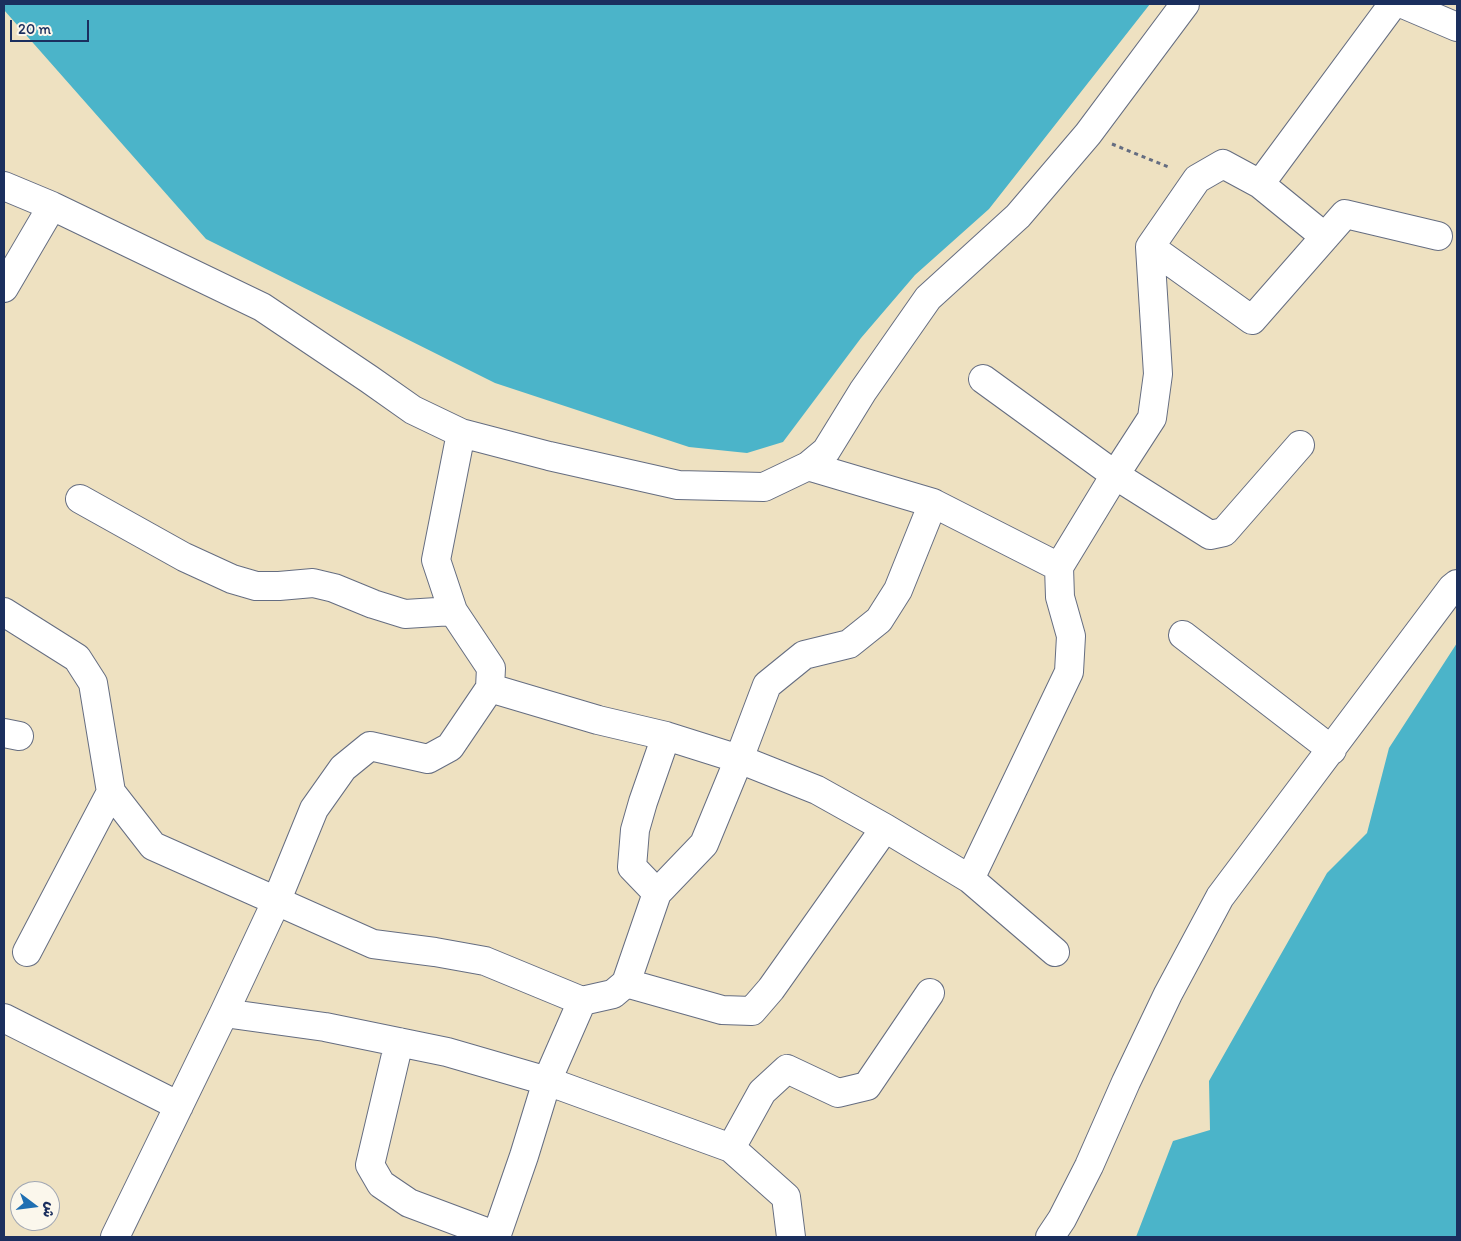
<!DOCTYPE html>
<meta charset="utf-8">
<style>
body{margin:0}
#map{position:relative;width:1461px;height:1241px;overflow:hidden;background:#eee1c1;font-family:Itim,"Playpen Sans Arabic",sans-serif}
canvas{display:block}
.frame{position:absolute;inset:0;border:5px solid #1b2f5e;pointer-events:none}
.north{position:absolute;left:10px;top:1181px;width:50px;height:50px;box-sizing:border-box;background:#fbf7ec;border:1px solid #a1a7b3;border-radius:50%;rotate:105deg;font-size:14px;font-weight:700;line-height:20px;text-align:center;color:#1b2f5e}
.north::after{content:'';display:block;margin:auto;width:18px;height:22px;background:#1f6fb2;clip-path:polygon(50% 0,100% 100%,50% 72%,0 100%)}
.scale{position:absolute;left:10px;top:20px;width:79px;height:22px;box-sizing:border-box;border:2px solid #1b2f5e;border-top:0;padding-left:6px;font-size:15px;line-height:18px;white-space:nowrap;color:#1b2f5e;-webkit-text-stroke:4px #fbf7ec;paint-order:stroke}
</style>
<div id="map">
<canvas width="1461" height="1241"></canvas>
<div class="frame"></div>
<div class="north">ش</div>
<div class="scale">20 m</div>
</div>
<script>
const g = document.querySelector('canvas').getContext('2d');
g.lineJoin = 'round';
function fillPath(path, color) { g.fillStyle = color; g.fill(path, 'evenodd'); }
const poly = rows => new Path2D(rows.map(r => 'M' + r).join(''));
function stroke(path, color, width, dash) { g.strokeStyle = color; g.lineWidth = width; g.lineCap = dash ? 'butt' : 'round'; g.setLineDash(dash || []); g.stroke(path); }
const water = poly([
 [4,4,1150,4,989,209,915,275,861,338,783,442,747,453,689,447,495,383,206,239,4,10],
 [1457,643,1457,1237,1136,1237,1173,1141,1210,1130,1209,1081,1327,873,1367,833,1389,748]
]);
const path = poly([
 [1112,144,1171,168]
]);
const minor = poly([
 [1403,4,1457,27],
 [1260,184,1393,4],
 [4,186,52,206,262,307,369,379,413,410,461,433,549,456,678,485,764,487,808,466,826,451,863,391,928,298,1018,216,1088,134,1185,4],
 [1150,247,1252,320,1345,214,1438,236],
 [4,288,52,206],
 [983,379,1115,475,1210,535,1224,532,1300,445],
 [808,466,933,503,1059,567],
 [80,499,184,557,232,579,256,586,279,586,313,583,334,588,373,604,405,614,453,611],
 [4,612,77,658,93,683,111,792,153,846,373,944,435,952,485,961,582,1001],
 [1183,635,1332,750],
 [490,688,598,720,666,736,739,759,817,790,885,828,970,879,1055,952],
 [4,733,19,736],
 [666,736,643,802,635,830,632,867,657,893,704,844,739,759,767,685,804,655,849,644,879,620,898,590,933,503],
 [970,879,1069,672,1071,636,1060,597,1059,567,1115,475,1152,418,1158,374,1150,247,1197,179,1223,164,1260,184,1325,237],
 [27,952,111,792],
 [626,983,722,1010,752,1011,771,989,885,828],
 [224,1013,325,1027,447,1052,547,1081,731,1148],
 [4,1018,179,1106],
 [399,1042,370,1165,381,1184,409,1203,497,1236],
 [115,1237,224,1013,276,902,314,809,343,768,370,746,428,759,450,747,490,688,491,668,453,611,436,560,461,433],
 [496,1237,524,1156,547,1081,582,1001,613,994,626,983,657,893],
 [791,1237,786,1197,731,1148,762,1092,787,1069,838,1093,867,1086,930,993],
 [1050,1237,1062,1219,1089,1166,1126,1082,1168,994,1220,897,1452,588,1457,584]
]);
fillPath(water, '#4bb4c9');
stroke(minor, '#656d81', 30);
stroke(path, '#656d81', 3, [4, 4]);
stroke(minor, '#fff', 28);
</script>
